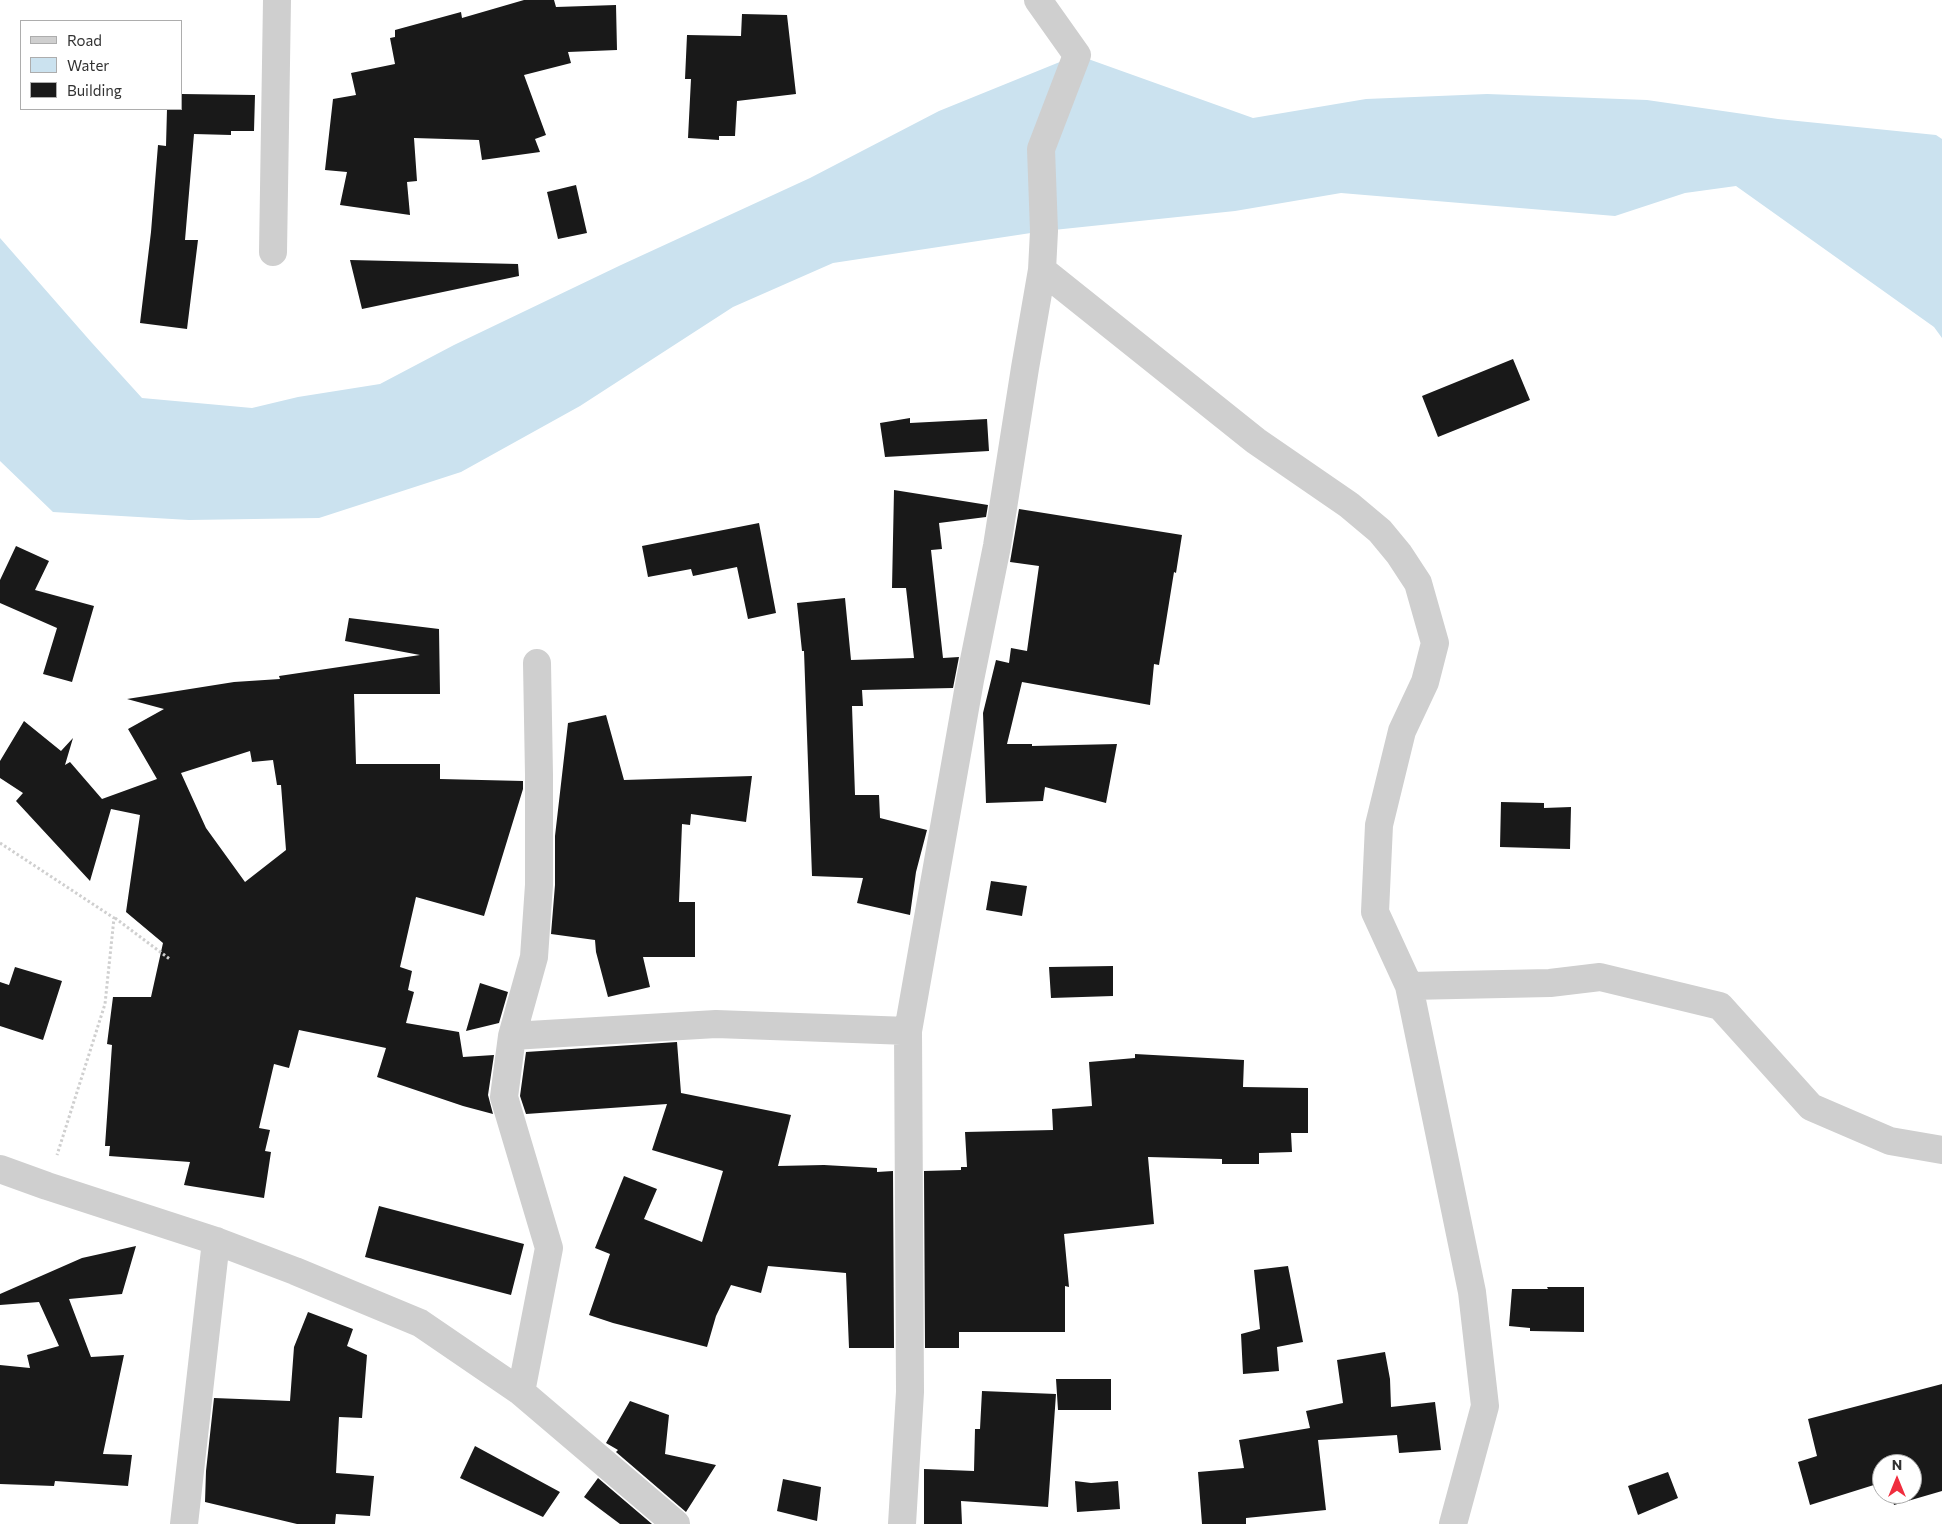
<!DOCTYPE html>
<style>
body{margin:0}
#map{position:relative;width:1942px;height:1524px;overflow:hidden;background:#fff;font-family:Commissioner,sans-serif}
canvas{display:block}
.legend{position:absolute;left:20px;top:20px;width:162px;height:90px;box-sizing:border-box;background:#fff;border:1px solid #adadad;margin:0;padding:6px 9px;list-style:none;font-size:15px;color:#323232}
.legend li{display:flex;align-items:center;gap:10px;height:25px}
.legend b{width:25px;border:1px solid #adadad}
.north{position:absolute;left:1872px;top:1454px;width:50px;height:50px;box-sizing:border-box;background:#fff;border:1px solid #adadad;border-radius:50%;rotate:0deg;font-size:14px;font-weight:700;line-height:20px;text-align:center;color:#323232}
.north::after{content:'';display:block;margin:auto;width:18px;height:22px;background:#f02d3e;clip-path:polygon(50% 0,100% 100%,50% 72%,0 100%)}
</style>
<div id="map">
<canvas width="1942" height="1524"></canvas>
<ul class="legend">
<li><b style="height:6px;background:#cfcfcf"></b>Road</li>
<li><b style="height:14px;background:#cbe2ef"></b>Water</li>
<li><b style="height:14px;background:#191919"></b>Building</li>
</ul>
<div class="north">N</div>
</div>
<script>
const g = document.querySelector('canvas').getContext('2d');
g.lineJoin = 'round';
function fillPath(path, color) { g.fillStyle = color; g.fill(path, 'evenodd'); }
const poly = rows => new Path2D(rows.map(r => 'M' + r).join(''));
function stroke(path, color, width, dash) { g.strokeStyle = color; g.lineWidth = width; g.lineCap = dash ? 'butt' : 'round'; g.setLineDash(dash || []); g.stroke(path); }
const water = poly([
 [1077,55,1253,118,1366,99,1487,94,1647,100,1778,119,1936,135,1942,139,1942,338,1934,327,1736,186,1685,193,1615,216,1341,193,1235,211,1044,231,833,263,733,307,580,406,461,472,319,518,189,520,53,512,0,461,0,238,92,343,142,398,252,408,298,397,380,384,454,345,621,265,810,178,939,111]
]);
const building = poly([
 [524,0,554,0,556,7,616,5,617,50,568,52,571,63,524,75,546,135,535,139,540,152,482,160,479,140,414,138,417,181,407,182,410,215,340,205,347,172,325,170,333,99,356,95,351,73,395,64,390,38,395,37,395,30,461,12,462,18],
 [742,14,787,15,796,94,737,101,735,136,719,136,719,140,688,138,691,79,685,79,687,35,741,36],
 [181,94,255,95,254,131,231,131,231,135,194,134,185,240,198,240,187,329,140,323,151,232,158,145,166,146,167,109,181,109],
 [576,185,587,233,558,239,547,192],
 [350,260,518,264,519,276,362,309],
 [1513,359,1530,400,1438,437,1422,396],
 [910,418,910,423,987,419,989,451,885,457,880,423],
 [894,490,988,505,986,517,939,523,942,549,931,550,943,658,959,657,953,688,862,690,863,706,852,706,855,795,879,795,880,818,927,830,916,872,910,915,857,903,863,878,812,876,804,651,802,651,797,603,845,598,851,660,914,658,906,588,892,588],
 [1019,509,1182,535,1176,573,1174,572,1159,665,1154,664,1150,705,1022,682,1007,744,1032,744,1032,746,1117,744,1106,803,1045,787,1043,801,986,803,983,713,996,660,1009,663,1011,648,1027,651,1039,566,1010,562],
 [759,523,776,613,748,619,737,567,693,576,691,569,648,577,642,546],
 [16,546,49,561,35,590,94,606,72,682,43,674,57,628,0,603,0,580],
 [349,618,439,629,440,694,354,694,356,764,440,764,440,779,523,781,523,789,484,916,416,897,400,967,412,971,408,990,414,992,406,1023,459,1032,463,1057,494,1055,488,1095,493,1114,463,1106,377,1077,386,1048,299,1030,289,1068,274,1064,259,1128,270,1130,265,1151,271,1152,264,1198,184,1185,190,1162,109,1156,110,1146,105,1146,112,1045,107,1044,113,997,151,997,163,943,126,912,140,815,111,809,90,881,16,801,23,793,0,778,0,761,24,721,61,751,73,738,65,765,70,762,102,799,157,779,128,729,164,709,127,699,234,682,280,679,279,676,420,655,345,641],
 [250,751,252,762,273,760,277,785,281,785,286,850,245,882,206,828,181,773],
 [606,715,624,780,752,776,746,822,691,814,690,825,682,824,679,902,695,902,695,957,643,957,650,987,608,997,596,952,595,940,551,934,555,885,555,836,568,723],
 [1501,802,1544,803,1544,808,1571,807,1570,849,1500,847],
 [991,881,1027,886,1022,916,986,910],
 [1113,966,1113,996,1051,998,1049,967],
 [15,967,62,981,43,1040,0,1026,0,982,9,985],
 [480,983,508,992,499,1023,466,1031],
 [677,1042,681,1093,791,1115,778,1166,824,1165,877,1168,877,1172,893,1171,894,1348,849,1348,846,1273,768,1266,761,1293,731,1285,716,1316,707,1347,613,1323,589,1315,610,1254,595,1248,624,1176,657,1189,644,1219,702,1242,723,1171,652,1150,667,1104,526,1114,520,1096,526,1052],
 [1135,1054,1244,1060,1243,1087,1308,1088,1308,1133,1291,1133,1292,1152,1259,1153,1259,1164,1222,1164,1222,1159,1148,1157,1154,1224,1064,1234,1069,1287,1065,1286,1065,1332,959,1332,959,1348,925,1348,924,1171,961,1170,961,1167,967,1167,965,1132,1053,1130,1052,1109,1092,1106,1089,1062,1135,1058],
 [379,1206,524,1244,511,1295,365,1257],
 [136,1246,122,1294,69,1299,91,1357,124,1355,103,1454,132,1455,128,1486,55,1481,54,1486,0,1484,0,1365,30,1368,27,1355,59,1346,39,1302,0,1305,0,1294,82,1258],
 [1288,1266,1303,1342,1277,1347,1279,1371,1243,1374,1241,1334,1260,1329,1254,1270],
 [1547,1287,1584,1287,1584,1332,1530,1331,1530,1328,1509,1326,1512,1289,1548,1289],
 [308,1312,353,1329,347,1346,367,1355,362,1418,339,1417,336,1473,374,1476,370,1516,336,1514,335,1524,297,1524,205,1502,206,1471,214,1398,290,1401,294,1347],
 [1385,1352,1390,1379,1391,1407,1435,1402,1441,1450,1399,1453,1397,1435,1318,1440,1326,1510,1246,1518,1246,1524,1202,1524,1198,1472,1244,1468,1239,1440,1310,1428,1306,1411,1343,1403,1337,1360],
 [1056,1379,1111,1379,1111,1410,1058,1410],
 [1942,1384,1942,1491,1894,1505,1891,1494,1912,1494,1912,1464,1882,1464,1882,1484,1878,1485,1877,1484,1810,1505,1798,1462,1817,1456,1808,1419],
 [982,1391,1056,1394,1048,1507,961,1501,962,1524,924,1524,924,1469,974,1471,975,1429,980,1429],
 [630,1401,669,1415,665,1454,716,1465,686,1512,616,1452,618,1450,606,1443],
 [475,1446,560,1492,543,1517,460,1478],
 [1668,1472,1678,1498,1638,1515,1628,1486],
 [598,1478,652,1524,620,1524,584,1497],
 [783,1479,821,1487,817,1521,777,1511],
 [1075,1481,1091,1483,1118,1481,1120,1509,1077,1512]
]);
const path = poly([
 [0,843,114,918,105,1004,57,1155],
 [115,918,171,960]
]);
const street = poly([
 [273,252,277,0],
 [1042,270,1256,441,1349,505,1380,531,1399,554,1418,583,1435,643,1425,682,1402,731,1379,825,1375,912,1409,986,1472,1292,1485,1406,1453,1524],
 [1409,986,1550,983,1600,977,1720,1006,1811,1107,1890,1141,1942,1150],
 [512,1036,716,1024,908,1031],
 [0,1169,47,1186,216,1241,295,1271,420,1323,521,1392,676,1524],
 [521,1392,549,1248,504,1097,512,1036,534,957,539,885,539,775,537,663],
 [184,1524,216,1241],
 [902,1524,910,1392,908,1031,970,680,997,546,1025,368,1042,270,1044,231,1041,149,1077,55,1038,0]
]);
fillPath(water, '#cbe2ef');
fillPath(building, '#191919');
stroke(path, '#cfcfcf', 3, [2.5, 2.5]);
stroke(street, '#cfcfcf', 28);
</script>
